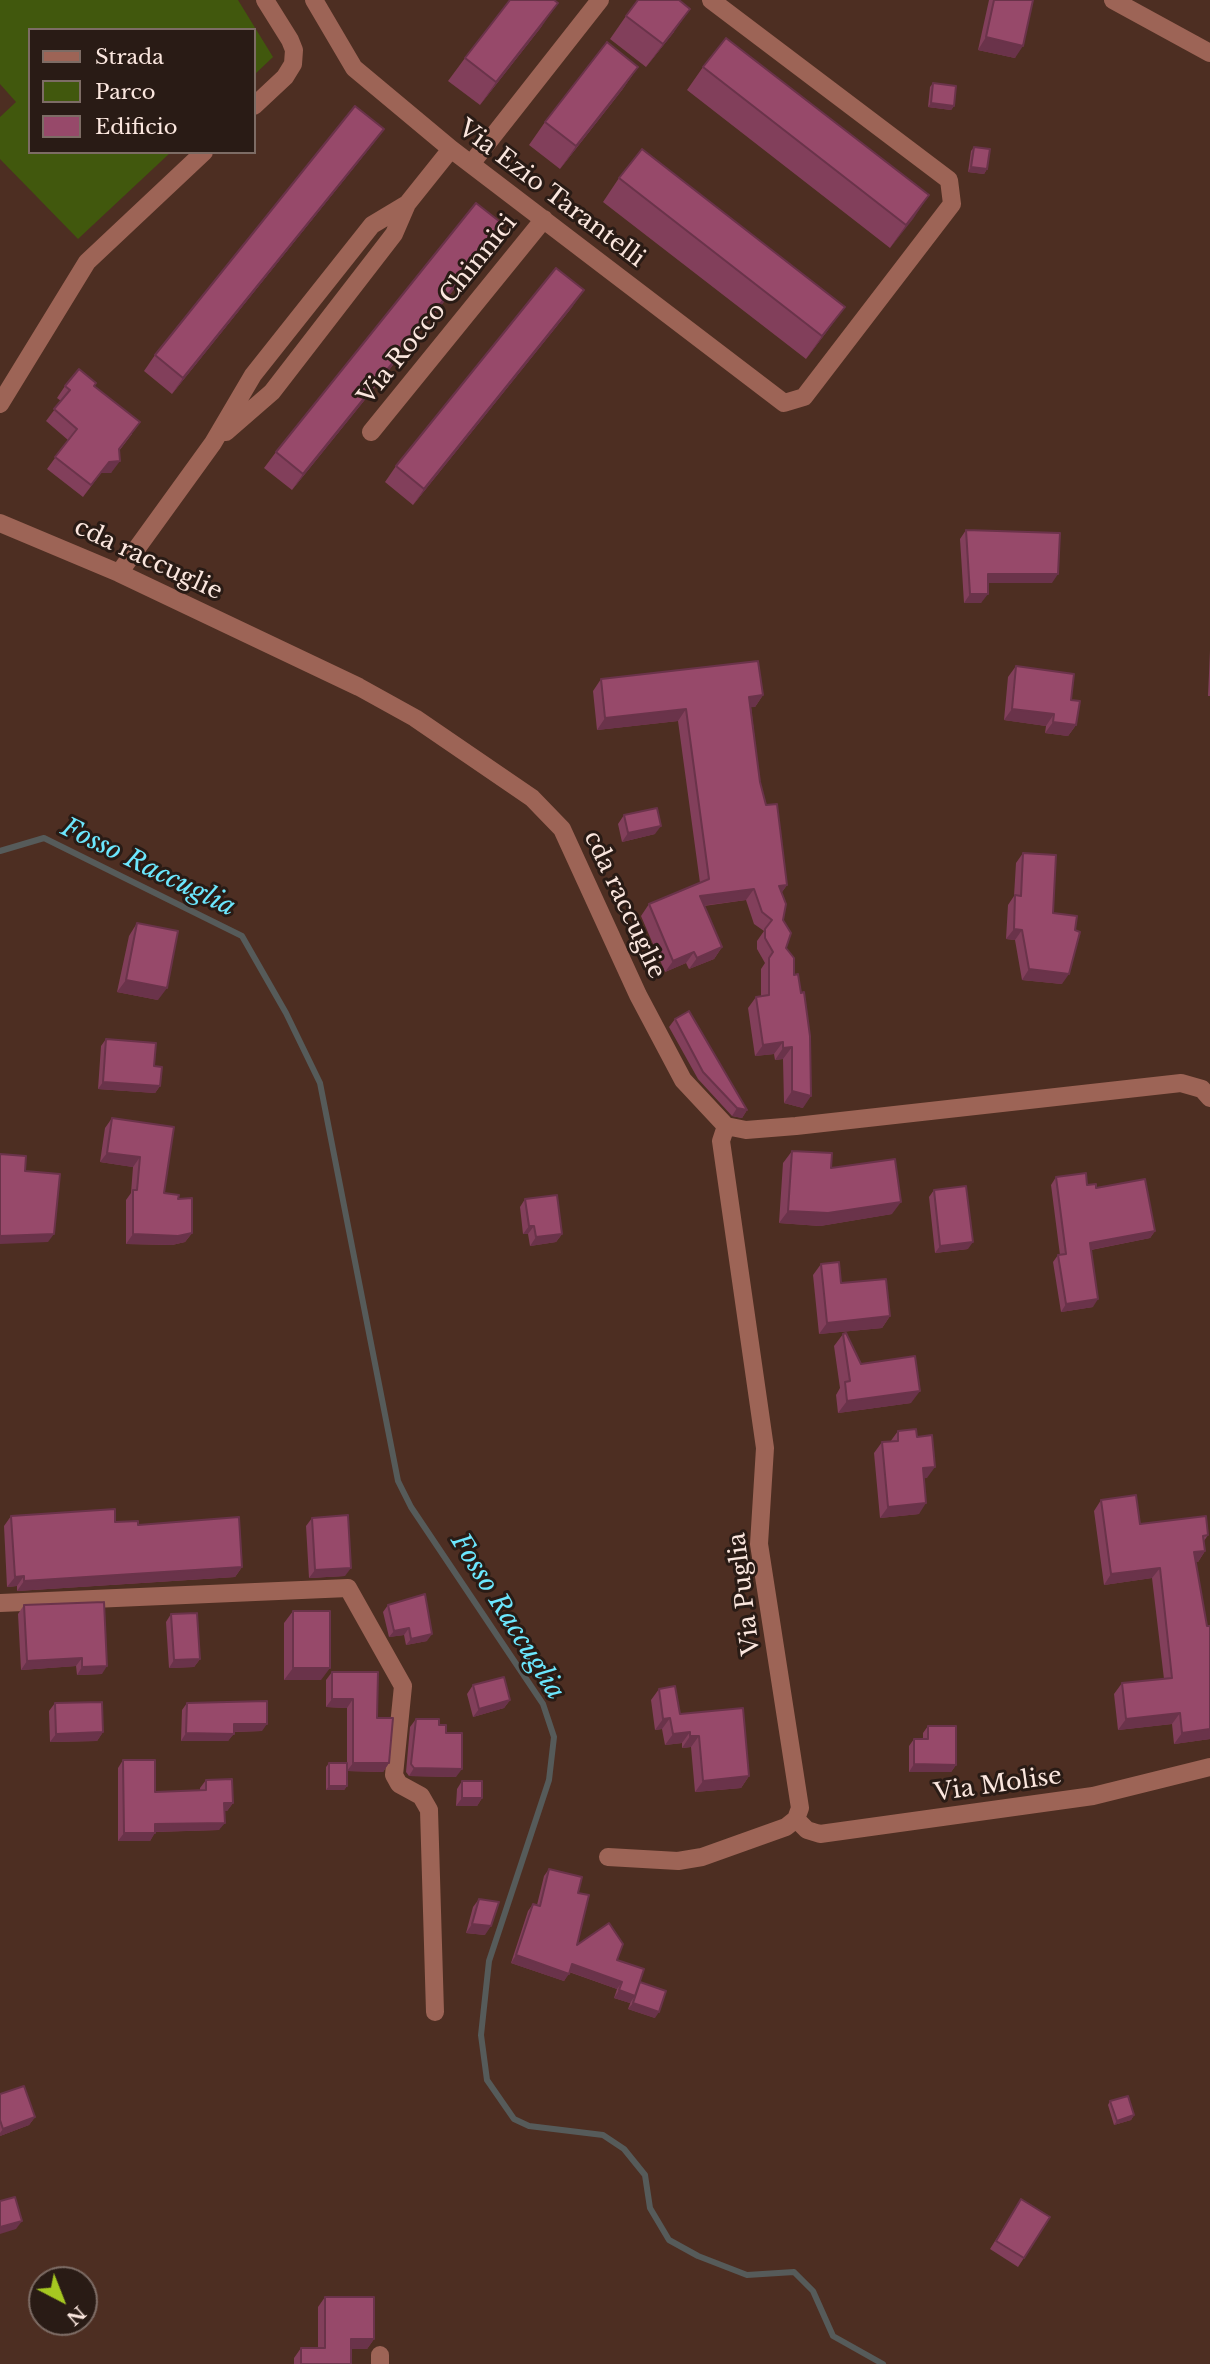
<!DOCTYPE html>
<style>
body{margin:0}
#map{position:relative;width:1210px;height:2364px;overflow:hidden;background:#4d2e22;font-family:"Libre Baskerville",serif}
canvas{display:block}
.legend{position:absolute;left:28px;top:28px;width:228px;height:126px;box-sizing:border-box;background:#291b15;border:2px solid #7d6c65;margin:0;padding:9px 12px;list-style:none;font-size:21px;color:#fae6de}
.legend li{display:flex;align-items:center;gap:14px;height:35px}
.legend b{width:35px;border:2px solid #7d6c65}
.north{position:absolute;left:28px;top:2266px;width:70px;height:70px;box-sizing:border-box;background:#291b15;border:2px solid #7d6c65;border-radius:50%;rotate:138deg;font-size:19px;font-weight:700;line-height:28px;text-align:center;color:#fae6de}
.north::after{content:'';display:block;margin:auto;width:24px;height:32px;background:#a6c821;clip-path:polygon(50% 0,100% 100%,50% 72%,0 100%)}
</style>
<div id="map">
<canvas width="1210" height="2364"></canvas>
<ul class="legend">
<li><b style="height:9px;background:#9d6456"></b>Strada</li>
<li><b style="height:19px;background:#41580d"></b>Parco</li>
<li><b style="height:19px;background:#97496a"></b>Edificio</li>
</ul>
<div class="north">N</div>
</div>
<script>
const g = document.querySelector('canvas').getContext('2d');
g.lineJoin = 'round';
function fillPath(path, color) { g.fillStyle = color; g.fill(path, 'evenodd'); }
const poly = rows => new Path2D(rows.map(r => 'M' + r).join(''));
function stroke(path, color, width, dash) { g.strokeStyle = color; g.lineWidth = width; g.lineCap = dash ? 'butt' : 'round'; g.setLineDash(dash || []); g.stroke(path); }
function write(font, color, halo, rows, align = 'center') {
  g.font = font + ' "Libre Baskerville",serif'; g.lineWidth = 6; g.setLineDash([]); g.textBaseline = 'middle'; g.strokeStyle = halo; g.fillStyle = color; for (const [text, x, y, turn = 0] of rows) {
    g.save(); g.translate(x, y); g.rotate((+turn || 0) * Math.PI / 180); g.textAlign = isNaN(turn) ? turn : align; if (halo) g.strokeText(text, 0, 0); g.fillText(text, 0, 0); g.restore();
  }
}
const green = poly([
 [0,0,238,0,273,57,254,75,254,30,30,30,30,152,171,152,78,239,0,159,0,117,16,102,0,84]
]);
const stream = poly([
 [0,851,44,838,242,936,286,1013,320,1083,398,1481,411,1507,543,1704,554,1737,549,1780,489,1961,481,2035,487,2080,514,2119,529,2126,603,2135,624,2149,645,2175,650,2208,669,2240,698,2256,747,2275,794,2272,813,2291,833,2336,883,2364]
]);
const minor = poly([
 [314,0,354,68,451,149,784,403,804,397,952,204,949,180,711,0],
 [1113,0,1210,53],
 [254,106,285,77,293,64,294,50,290,40,265,0],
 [471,164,600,0],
 [0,404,87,262,204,152],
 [226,432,272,392,394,234,407,204,451,149],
 [371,432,544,219],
 [0,523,119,573,359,687,415,718,532,798,562,829,638,995,683,1080,726,1126,746,1130,796,1126,1181,1083,1202,1089,1210,1098],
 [119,573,213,443,253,375,372,225,407,204],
 [0,1603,348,1588,403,1686,394,1775,399,1784,421,1796,429,1810,435,2012],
 [796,1819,807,1830,820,1834,1093,1796,1210,1767],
 [608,1857,678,1861,702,1857,786,1827,796,1819,800,1808,759,1544,765,1448,721,1141,726,1126],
 [380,2355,380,2364]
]);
const wall = poly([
 [989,0,1033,0,1015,58,978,50],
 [626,16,674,32,646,67,610,39],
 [542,26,480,105,448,81,465,58],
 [638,67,622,90,560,169,529,145,545,122],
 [703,67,929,195,890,248,687,90],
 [933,83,954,106,951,110,928,107,930,87],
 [384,129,372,145,172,394,144,371,155,355],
 [974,147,987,169,984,174,968,172,971,151],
 [619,178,828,330,806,359,603,202],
 [493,241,292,490,264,468,276,452],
 [573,306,413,505,385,482,396,466],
 [65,386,94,386,132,434,119,451,111,473,101,473,83,497,47,469,68,440,46,421,61,401,57,398],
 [966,530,1052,583,988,583,981,603,964,603,960,539],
 [1210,650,1210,696,1208,696],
 [1016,666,1071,700,1076,725,1068,736,1045,733,1046,726,1004,720,1008,677],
 [601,679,763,695,755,707,751,707,760,782,787,885,782,892,783,920,786,948,794,975,803,1108,784,1103,783,1059,775,1060,774,1054,755,1056,748,1008,756,997,761,996,761,969,765,963,757,949,757,941,764,931,754,924,746,900,704,906,722,947,714,959,689,969,686,963,665,972,641,916,649,904,700,883,678,721,597,730,593,691],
 [624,815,655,834,622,842,618,824],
 [1023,853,1062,984,1022,980,1015,940,1006,939,1008,905,1014,896,1016,863],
 [137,923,158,1000,117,992,129,936],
 [675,1019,747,1110,742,1118,732,1116,698,1079,669,1027],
 [106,1039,154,1066,160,1086,155,1093,98,1089,101,1046],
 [112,1118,164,1193,178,1199,192,1233,185,1242,172,1245,126,1244,126,1200,131,1193,133,1167,100,1162,105,1128],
 [792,1151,831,1168,892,1214,820,1226,779,1223,783,1163],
 [1056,1177,1096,1188,1155,1231,1150,1238,1091,1250,1093,1307,1061,1312,1053,1262,1058,1255,1060,1255,1051,1185],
 [934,1190,968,1249,935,1253,929,1197],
 [525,1199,562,1234,556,1242,530,1246,528,1234,523,1234,520,1207],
 [821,1264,841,1283,890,1316,882,1328,819,1334,813,1275],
 [843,1334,861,1364,911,1403,838,1413,836,1395,840,1388,834,1346],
 [898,1431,917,1437,927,1478,924,1478,919,1514,880,1518,874,1453,882,1442,890,1442],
 [1101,1500,1140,1524,1208,1535,1204,1541,1205,1551,1198,1562,1195,1562,1210,1739,1174,1744,1172,1724,1118,1730,1114,1694,1122,1683,1164,1679,1152,1578,1104,1585,1094,1511],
 [11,1516,115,1522,138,1525,242,1567,235,1577,17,1591,17,1586,7,1587,4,1526],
 [312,1518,345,1576,309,1578,306,1526],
 [24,1605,102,1674,77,1675,76,1666,21,1670,18,1614],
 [388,1605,427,1641,406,1645,404,1635,389,1637,383,1612],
 [293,1611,321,1680,284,1680,284,1623],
 [171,1614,200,1659,194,1667,169,1668,166,1622],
 [332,1672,377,1718,389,1763,383,1772,347,1771,347,1786,344,1790,326,1790,326,1767,329,1763,347,1763,347,1708,326,1707,326,1680],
 [473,1685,510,1700,504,1708,473,1717,467,1694],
 [659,1689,680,1714,749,1776,741,1788,695,1792,691,1747,682,1748,682,1743,665,1745,662,1729,655,1730,651,1700],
 [55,1703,103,1732,97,1741,50,1742,49,1711],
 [187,1703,262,1731,234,1732,228,1741,181,1741,182,1710],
 [416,1719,439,1725,446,1733,456,1777,409,1776,406,1772,410,1727],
 [928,1726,956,1765,951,1772,909,1772,909,1746,914,1739,923,1739,923,1733],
 [123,1760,155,1792,200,1791,200,1788,206,1780,233,1803,227,1811,224,1811,219,1830,155,1832,150,1841,118,1841,118,1768],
 [462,1781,482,1798,477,1806,456,1806,457,1789],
 [549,1869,578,1893,577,1945,617,1960,639,1983,655,2018,628,2009,631,2001,630,2003,614,1998,617,1989,569,1972,564,1981,511,1963,528,1911,533,1904,537,1905,544,1876],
 [479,1899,485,1935,466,1933,473,1907],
 [0,2094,35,2117,29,2125,0,2136],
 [1110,2101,1134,2115,1131,2120,1114,2125,1108,2105],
 [1021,2199,1024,2258,1018,2267,990,2249],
 [325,2297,374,2339,367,2349,351,2349,351,2364,294,2364,294,2358,301,2348,318,2348,318,2307]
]);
const shadedWall = poly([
 [558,3,542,26,480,105,496,82],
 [690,9,674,32,646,67,663,44],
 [986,37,1023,46,1015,58,978,50],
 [638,67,622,90,560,169,576,146],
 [931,103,954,106,951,110,928,107],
 [384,129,372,145,172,394,183,378],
 [971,167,987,169,984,174,968,172],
 [929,195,913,219,890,248,906,225],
 [504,225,493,241,292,490,303,474],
 [584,290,573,306,413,505,424,489],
 [845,307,828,330,806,359,822,336],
 [120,461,111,473,101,473,83,497,109,462],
 [988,574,1058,574,1052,583,982,583],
 [970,594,988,594,981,603,964,603],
 [763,695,755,707,741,708,749,697],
 [686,709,678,721,597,730,605,718],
 [1012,709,1054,714,1046,726,1004,720],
 [1053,722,1076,725,1068,736,1045,733],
 [661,826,655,834,622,842,628,833],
 [787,885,779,896,779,886],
 [754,889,746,900,692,907,700,896],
 [1014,929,1022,930,1015,940,1006,939],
 [722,947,714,959,689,969,697,958],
 [694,952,686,963,665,972,673,961],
 [1029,969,1069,974,1062,984,1022,980],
 [126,980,167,988,158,1000,117,992],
 [783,1042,774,1054,755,1056,763,1045],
 [792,1047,783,1059,775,1060,783,1048],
 [103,1082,160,1086,155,1093,98,1089],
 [792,1091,811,1096,803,1108,784,1103],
 [737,1108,747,1110,742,1118,732,1116],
 [107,1153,140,1157,133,1167,100,1162],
 [901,1202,892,1214,820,1226,779,1223,788,1211],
 [529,1226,534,1226,528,1234,523,1234],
 [1155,1231,1150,1238,1085,1251,1090,1243],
 [192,1233,185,1242,172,1245,126,1244,133,1234],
 [54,1234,48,1242,0,1244,0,1236],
 [562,1234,556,1242,530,1246,536,1237],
 [973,1242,968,1249,935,1253,940,1246],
 [1098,1299,1093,1307,1061,1312,1066,1304],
 [890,1316,882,1328,819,1334,827,1323],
 [920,1391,911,1403,838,1413,847,1401],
 [935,1467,927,1478,916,1479,923,1468],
 [926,1503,919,1514,880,1518,888,1507],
 [1205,1551,1198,1562,1186,1563,1194,1552],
 [242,1567,235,1577,17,1591,24,1581],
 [351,1568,345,1576,309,1578,315,1570],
 [1160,1568,1152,1578,1104,1585,1111,1574],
 [24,1576,17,1586,7,1587,15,1577],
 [409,1628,404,1635,389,1637,394,1631],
 [432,1634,427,1641,406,1645,411,1639],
 [82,1658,76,1666,21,1670,27,1661],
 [200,1659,194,1667,169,1668,174,1660],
 [107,1666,102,1674,77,1675,82,1667],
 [293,1668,330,1668,321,1680,284,1680],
 [332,1699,353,1699,347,1708,326,1707],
 [510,1700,504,1708,473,1717,479,1709],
 [1180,1713,1172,1724,1118,1730,1126,1719],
 [670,1718,662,1729,655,1730,663,1719],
 [234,1724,267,1724,262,1731,229,1732],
 [1210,1729,1210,1739,1174,1744,1182,1733],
 [103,1732,97,1741,50,1742,56,1734],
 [690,1732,682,1743,665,1745,673,1734],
 [186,1733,234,1734,228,1741,181,1741],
 [690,1736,699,1736,691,1747,682,1748],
 [353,1763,389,1763,383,1772,347,1771],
 [914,1764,956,1765,951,1772,909,1772],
 [414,1768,462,1769,456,1777,409,1776],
 [749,1776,741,1788,695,1792,703,1781],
 [329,1786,347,1786,344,1790,326,1790],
 [462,1798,482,1798,477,1806,456,1806],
 [224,1803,233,1803,227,1811,219,1811],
 [225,1823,219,1830,150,1832,155,1824],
 [124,1833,155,1833,150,1841,118,1841],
 [472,1924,491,1926,485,1935,466,1933],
 [516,1955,569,1974,564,1981,511,1963],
 [572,1964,622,1982,617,1989,567,1971],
 [619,1990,635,1996,630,2003,614,1998],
 [633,2003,659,2012,655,2018,628,2009],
 [1134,2115,1131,2120,1114,2125,1117,2121],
 [35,2117,29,2125,0,2136,0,2133,3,2129],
 [22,2221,16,2229,0,2234,0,2227],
 [351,2339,374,2339,367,2349,344,2349]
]);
const building = poly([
 [510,0,554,0,558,3,496,82,465,58,510,0],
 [638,0,679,0,690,9,663,44,626,16,638,0],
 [994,0,1033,0,1023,46,986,37,994,0],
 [726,38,929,195,906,225,703,67,726,38],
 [607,42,638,67,576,146,545,122,607,42],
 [933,83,956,86,954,106,931,103,933,83],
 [355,106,384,129,183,378,155,355,355,106],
 [974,147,990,149,987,169,971,167,974,147],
 [642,149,845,307,822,336,619,178,642,149],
 [476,203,504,225,303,474,276,452,476,203],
 [556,268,584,290,424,489,396,466,556,268],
 [79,369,96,383,94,386,140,422,119,449,120,461,109,462,91,485,55,457,77,429,54,409,70,390,65,386,79,369],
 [966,530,1060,533,1058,574,988,574,988,594,970,594,966,530],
 [758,661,763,695,749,697,760,782,766,805,777,804,787,885,779,886,786,904,783,920,791,933,786,948,794,958,794,975,798,974,801,993,804,992,810,1036,811,1096,792,1091,792,1047,783,1048,783,1042,763,1045,756,997,769,995,769,958,773,952,765,938,765,929,772,920,762,912,754,889,700,896,722,947,697,958,694,952,673,961,649,904,709,879,686,709,605,718,601,679,758,661],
 [1016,666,1074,674,1071,700,1080,701,1076,725,1053,722,1054,714,1012,709,1016,666],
 [657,808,661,826,628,833,624,815,657,808],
 [1023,853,1056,855,1053,913,1077,916,1075,930,1080,932,1069,974,1029,969,1022,930,1014,929,1015,895,1021,896,1023,853],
 [137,923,178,931,167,988,126,980,137,923],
 [689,1011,747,1110,737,1108,703,1072,675,1019,689,1011],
 [106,1039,156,1043,154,1066,162,1067,160,1086,103,1082,106,1039],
 [112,1118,174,1127,164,1193,179,1195,178,1199,192,1198,192,1233,178,1236,133,1234,133,1190,137,1190,140,1157,107,1153,112,1118],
 [792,1151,832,1153,831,1168,895,1159,901,1202,828,1213,788,1211,792,1151],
 [0,1154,26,1156,25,1171,60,1174,54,1234,0,1236,0,1154],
 [1086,1173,1087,1185,1096,1184,1096,1188,1145,1179,1155,1231,1090,1243,1098,1299,1066,1304,1058,1255,1066,1254,1056,1177,1086,1173],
 [966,1186,973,1242,940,1246,934,1190,966,1186],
 [557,1195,562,1234,536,1237,534,1226,529,1226,525,1199,557,1195],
 [839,1262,841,1283,886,1279,890,1316,827,1323,821,1264,839,1262],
 [846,1333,861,1364,915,1356,920,1391,847,1401,845,1382,850,1381,843,1334,846,1333],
 [916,1429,917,1437,932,1435,935,1467,923,1468,926,1503,888,1507,882,1442,898,1441,898,1431,916,1429],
 [1136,1495,1140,1524,1206,1516,1208,1535,1203,1536,1205,1551,1194,1552,1207,1626,1210,1626,1210,1729,1182,1733,1180,1713,1126,1719,1122,1683,1172,1678,1160,1568,1111,1574,1101,1500,1136,1495],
 [115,1509,115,1522,138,1521,138,1525,239,1517,242,1567,24,1581,24,1576,15,1577,11,1516,115,1509],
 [348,1515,351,1568,315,1570,312,1518,348,1515],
 [425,1594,432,1634,411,1639,409,1628,394,1631,388,1605,425,1594],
 [104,1602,107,1666,82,1667,82,1658,27,1661,24,1605,104,1602],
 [293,1611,330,1611,330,1668,293,1668,293,1611],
 [197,1613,200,1659,174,1660,171,1614,197,1613],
 [332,1672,378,1672,377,1718,393,1718,389,1763,353,1763,353,1699,332,1699,332,1672],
 [504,1677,510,1700,479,1709,473,1685,504,1677],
 [675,1686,680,1714,743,1708,749,1776,703,1781,699,1736,690,1736,690,1732,673,1734,670,1718,663,1719,659,1689,675,1686],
 [267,1701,267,1724,234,1724,234,1734,186,1733,187,1703,267,1701],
 [102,1702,103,1732,56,1734,55,1703,102,1702],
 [416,1719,439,1719,439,1725,446,1725,446,1733,462,1733,462,1769,414,1768,411,1764,416,1719],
 [928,1726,956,1726,956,1765,914,1764,914,1739,928,1739,928,1726],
 [123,1760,155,1760,155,1792,206,1790,206,1780,232,1779,233,1803,224,1803,225,1823,155,1824,155,1833,124,1833,123,1760],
 [329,1763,347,1763,347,1786,329,1786,329,1763],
 [462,1781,482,1781,482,1798,462,1798,462,1781],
 [549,1869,582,1877,578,1893,589,1895,577,1945,609,1923,623,1944,617,1960,644,1969,635,1996,619,1990,622,1982,572,1964,569,1974,516,1955,533,1904,540,1906,549,1869],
 [479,1899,499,1902,491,1926,472,1924,479,1899],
 [640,1982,666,1991,659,2012,633,2003,640,1982],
 [24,2086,35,2117,3,2129,0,2120,0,2094,24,2086],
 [1128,2096,1134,2115,1117,2121,1110,2101,1128,2096],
 [15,2197,22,2221,0,2227,0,2201,15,2197],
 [1021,2199,1050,2217,1024,2258,996,2241,1021,2199],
 [325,2297,374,2297,374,2339,351,2339,351,2364,301,2364,301,2348,325,2348,325,2297]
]);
const streetNames = [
 ["Via Ezio Tarantelli",551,194,37],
 ["Via Rocco Chinnici",438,310,-51],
 ["cda raccuglie",148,560,25],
 ["cda raccuglie",624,905,65],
 ["Via Puglia",745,1594,-97],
 ["Via Molise",998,1785,-8]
];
const waterNames = [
 ["Fosso Raccuglia",148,868,26],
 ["Fosso Raccuglia",507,1617,58]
];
fillPath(green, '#41580d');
stroke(stream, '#565b5a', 6);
stroke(minor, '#9d6456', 18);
fillPath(wall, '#823f5b');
fillPath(shadedWall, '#6a334a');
fillPath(building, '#97496a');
stroke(building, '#6a334a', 2);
write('24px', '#fae6de', '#291b15', streetNames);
write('italic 26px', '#6ce7fe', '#291b15', waterNames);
</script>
